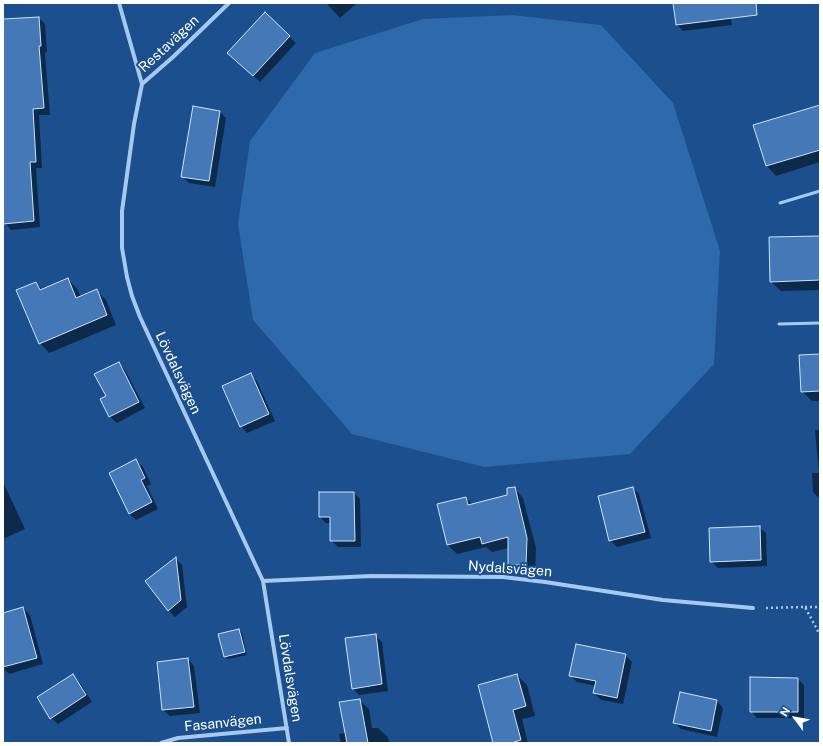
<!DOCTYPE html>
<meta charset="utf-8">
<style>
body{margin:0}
#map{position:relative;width:823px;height:746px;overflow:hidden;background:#1b4f8e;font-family:"Public Sans",sans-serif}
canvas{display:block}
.frame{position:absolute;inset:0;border:4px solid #fff;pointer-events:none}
.north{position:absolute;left:775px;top:698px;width:40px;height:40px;-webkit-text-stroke:3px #1b4f8e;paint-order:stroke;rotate:302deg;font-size:11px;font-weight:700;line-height:16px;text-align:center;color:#fff}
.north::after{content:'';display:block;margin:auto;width:14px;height:18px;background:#fff;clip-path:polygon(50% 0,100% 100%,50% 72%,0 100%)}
</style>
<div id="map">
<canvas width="823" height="746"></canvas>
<div class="frame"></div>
<div class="north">N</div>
</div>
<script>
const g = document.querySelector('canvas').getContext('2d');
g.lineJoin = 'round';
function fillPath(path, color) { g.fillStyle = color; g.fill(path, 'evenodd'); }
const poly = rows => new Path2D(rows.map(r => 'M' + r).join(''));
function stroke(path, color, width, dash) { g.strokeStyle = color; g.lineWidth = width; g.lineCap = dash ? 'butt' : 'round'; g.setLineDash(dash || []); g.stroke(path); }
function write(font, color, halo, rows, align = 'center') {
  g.font = font + ' "Public Sans",sans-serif'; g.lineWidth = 4; g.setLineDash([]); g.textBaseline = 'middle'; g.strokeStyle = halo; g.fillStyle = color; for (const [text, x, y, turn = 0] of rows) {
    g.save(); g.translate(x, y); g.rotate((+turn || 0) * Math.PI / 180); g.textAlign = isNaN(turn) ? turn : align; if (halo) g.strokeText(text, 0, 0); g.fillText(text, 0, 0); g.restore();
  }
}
const green = poly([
 [512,15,601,25,673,103,720,251,714,364,630,454,484,467,352,434,253,320,238,224,250,141,315,53,423,19]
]);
const shadow = poly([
 [326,3,357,3,340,18],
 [674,3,729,3,732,25,683,31,677,25],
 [265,14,296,43,260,82,235,59],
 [39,18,45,24,47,52,45,53,50,115,39,115,42,168,36,168,40,227,11,230,5,223,3,203,3,20],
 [820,106,820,162,776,176,767,166,754,126],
 [220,112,226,118,215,187,189,183,182,176],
 [820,237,820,290,781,291,771,282],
 [68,279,77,289,81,297,96,290,106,300,116,325,49,353,40,343,36,283,43,290],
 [820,355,820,401,812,401,802,391],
 [119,363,125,370,145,408,117,423,110,417,101,400,107,397],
 [251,375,257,381,275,421,247,433,241,426],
 [815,430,820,430,820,499,813,492,812,473,819,473],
 [136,461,143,467,151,484,147,486,158,509,136,520,129,513],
 [3,482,25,529,3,539],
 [514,488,523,498,536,548,535,574,518,574,509,565,509,548,492,552,486,547,457,554,448,545,466,498,472,504,508,496],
 [633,488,639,494,651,538,617,547,610,540],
 [354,493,360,499,361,547,338,547,331,540,331,523,326,523,320,517],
 [759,527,766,533,767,566,718,568,711,561],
 [176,559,182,565,187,607,175,617,168,610],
 [23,608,30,615,43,664,9,674,3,668,3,614],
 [239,630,242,633,247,655,228,659,225,656],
 [375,635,382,642,388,691,359,695,353,688],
 [625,655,632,662,623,704,601,700,594,693,596,686,577,682,570,675],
 [188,659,194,666,200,713,170,716,163,710,158,663],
 [73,675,79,682,92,702,58,724,51,718],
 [517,675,527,685,535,716,522,719,528,743,494,743],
 [798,679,804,685,804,718,757,718,751,711],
 [359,700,369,709,372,728,378,728,388,737,389,743,341,743,339,734,346,733],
 [717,701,723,708,717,737,681,729,675,723]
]);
const building = poly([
 [673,3,756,3,757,15,676,25,673,3],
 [265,12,290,36,253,76,227,53,265,12],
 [39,17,41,46,39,46,44,108,33,109,36,162,30,162,34,221,3,224,3,19,39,17],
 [820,105,820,150,766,166,753,125,820,105],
 [193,106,220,111,209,181,181,177,193,106],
 [820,236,820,280,770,282,769,237,820,236],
 [68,278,76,298,97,289,107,315,39,344,16,290,36,282,40,290,68,278],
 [820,354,820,391,801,392,799,355,820,354],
 [119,362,139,402,109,417,100,399,106,396,94,374,119,362],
 [251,373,269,414,240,427,222,386,251,373],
 [136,459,145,478,141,480,152,502,129,514,109,473,136,459],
 [515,487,527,538,526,565,508,565,508,537,482,544,480,537,447,545,437,504,466,497,468,505,507,495,507,488,515,487],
 [633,487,645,532,609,541,598,496,633,487],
 [319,492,354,492,355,541,330,541,330,517,319,517,319,492],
 [760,526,761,560,710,562,709,528,760,526],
 [176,557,181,600,168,611,145,581,176,557],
 [23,607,37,658,3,667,3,613,23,607],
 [239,629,245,652,224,657,218,634,239,629],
 [376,634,382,684,352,689,345,638,376,634],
 [576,644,626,654,617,698,593,693,596,681,569,676,576,644],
 [188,658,194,707,162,710,157,662,188,658],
 [73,674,86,695,50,719,37,697,73,674],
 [517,674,526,706,513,710,521,740,511,743,493,743,478,685,517,674],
 [750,677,798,678,798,712,750,712,750,677],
 [680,692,717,700,711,731,673,723,680,692],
 [360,699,368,743,347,743,339,702,360,699]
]);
const path = poly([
 [805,607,820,607],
 [766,608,805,607,820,635]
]);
const lane = poly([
 [780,203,820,191],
 [779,324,820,323]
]);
const street = poly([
 [119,3,142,84,134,124,122,211,122,248,127,277,132,296,140,317,263,581,289,743],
 [142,84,173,57,229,3],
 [263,581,371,576,503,577,545,582,663,600,753,608],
 [161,743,178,738,287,728]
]);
const streetNames = [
 ["Restavägen",169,44,-43],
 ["Lövdalsvägen",178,373,65],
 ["Nydalsvägen",510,569,4],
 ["Lövdalsvägen",290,678,81],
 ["Fasanvägen",223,723,-6]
];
fillPath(green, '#2e69ac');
fillPath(shadow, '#0007');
fillPath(building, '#4478b6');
stroke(building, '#cee3fa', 1);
stroke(path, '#a8c9ee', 2.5, [2, 3]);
stroke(lane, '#a8c9ee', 3);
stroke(street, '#a8c9ee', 4);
write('14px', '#fff', '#1b4f8e', streetNames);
</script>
